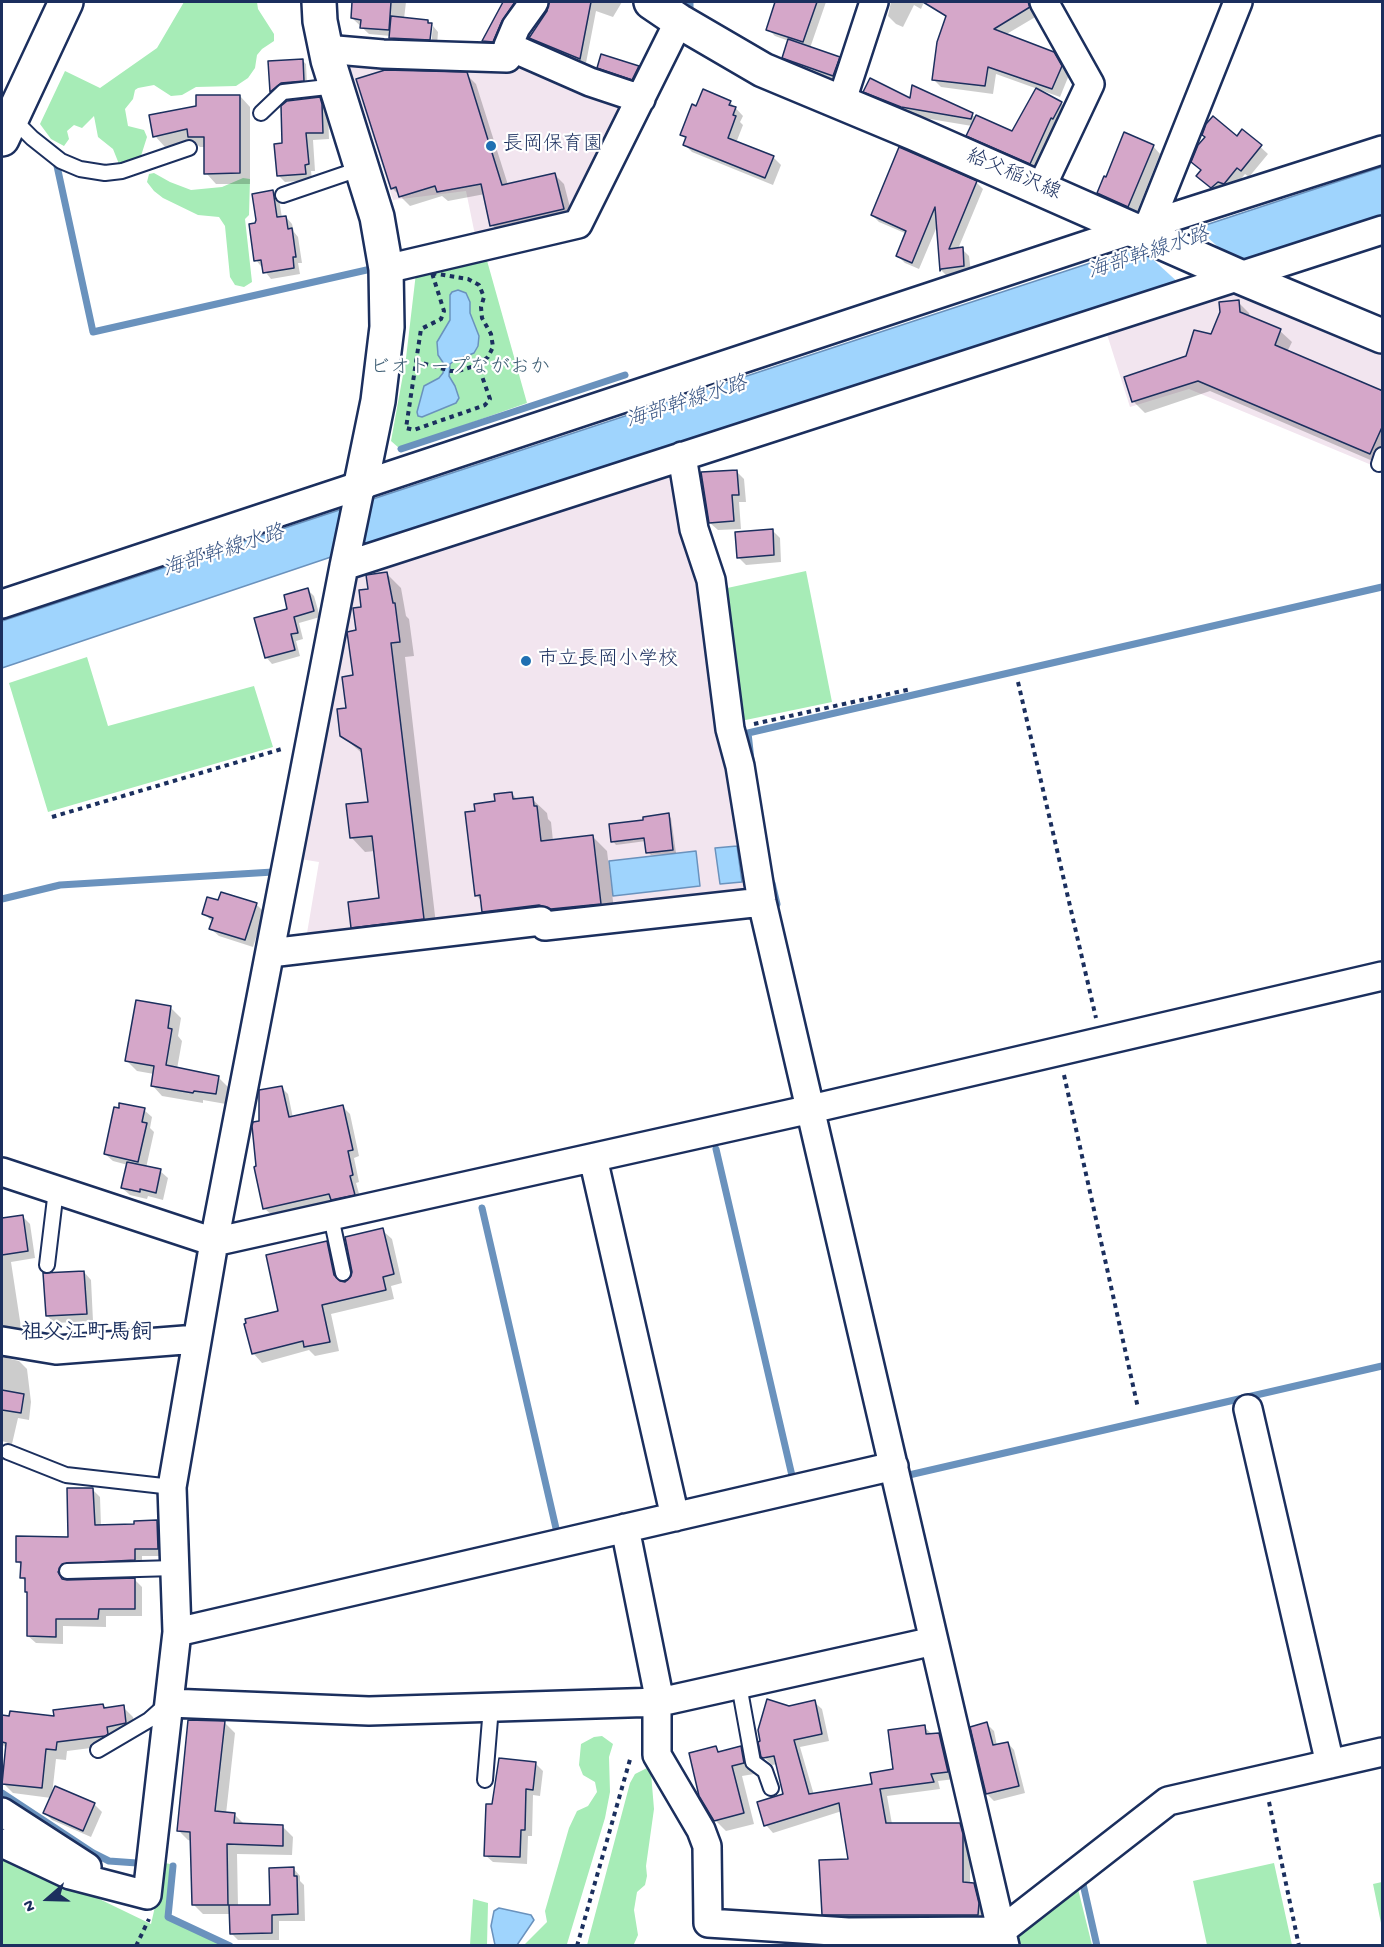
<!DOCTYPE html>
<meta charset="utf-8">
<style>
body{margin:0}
#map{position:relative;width:1384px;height:1947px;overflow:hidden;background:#fff;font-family:"Gochi Hand",sans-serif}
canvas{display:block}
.frame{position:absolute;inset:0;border:3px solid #1b2f5e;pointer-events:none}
.north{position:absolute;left:18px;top:1869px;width:60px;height:60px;-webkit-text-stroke:4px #fff;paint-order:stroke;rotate:250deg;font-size:16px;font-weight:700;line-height:24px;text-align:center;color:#1b2f5e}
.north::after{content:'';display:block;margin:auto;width:21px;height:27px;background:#1b2f5e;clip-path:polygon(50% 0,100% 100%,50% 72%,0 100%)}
</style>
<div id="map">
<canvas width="1384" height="1947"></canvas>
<div class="frame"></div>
<div class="north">N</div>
</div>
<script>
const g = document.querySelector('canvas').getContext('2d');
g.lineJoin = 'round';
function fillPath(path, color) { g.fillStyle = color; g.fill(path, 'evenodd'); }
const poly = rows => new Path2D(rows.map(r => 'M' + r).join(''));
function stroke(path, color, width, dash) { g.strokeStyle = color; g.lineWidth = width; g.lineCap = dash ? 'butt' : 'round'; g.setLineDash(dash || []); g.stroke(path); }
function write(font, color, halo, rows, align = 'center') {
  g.font = font + ' "Gochi Hand","Klee One",sans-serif'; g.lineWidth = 4.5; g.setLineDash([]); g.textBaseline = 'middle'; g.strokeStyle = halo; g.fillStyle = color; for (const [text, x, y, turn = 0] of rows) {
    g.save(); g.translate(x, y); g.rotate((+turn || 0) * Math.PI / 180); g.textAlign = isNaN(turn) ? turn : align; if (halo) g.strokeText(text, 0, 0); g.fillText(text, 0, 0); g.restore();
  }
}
const built = poly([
 [511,53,629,100,572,215,475,235,466,191,393,200,347,58],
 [1230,288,1382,353,1382,443,1374,466,1189,389,1130,407,1105,328],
 [678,469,753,893,305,945,319,862,300,859,353,573]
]);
const green = poly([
 [184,2,257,2,258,9,274,34,274,41,262,49,257,55,255,68,248,78,236,86,196,87,182,95,171,96,154,85,138,88,135,90,133,99,125,109,128,126,144,130,147,137,140,159,119,164,113,149,98,137,94,116,82,128,74,125,67,131,69,139,64,146,51,139,40,124,65,71,100,88,157,48],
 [154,173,170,182,191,190,222,187,243,178,250,179,249,215,245,219,252,282,244,287,235,285,230,277,225,226,219,217,198,215,163,198,154,191,147,182,149,174],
 [486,257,527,403,399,448,391,441,406,358,416,273],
 [806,571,832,702,736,722,718,590],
 [87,657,108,726,254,686,273,747,48,812,9,683],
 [602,1736,613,1744,609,1757,610,1792,605,1818,567,1944,566,1946,524,1945,547,1922,545,1911,569,1828,577,1811,588,1806,597,1792,595,1782,583,1775,579,1765,581,1744,594,1737],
 [647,1768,651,1773,654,1809,646,1866,647,1876,645,1885,637,1892,634,1910,638,1935,634,1944,631,1945,587,1945,630,1783,635,1774],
 [2,1852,151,1924,165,1863,170,1864,166,1917,226,1945,2,1945],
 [1274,1863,1292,1945,1207,1945,1193,1881],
 [1382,1882,1382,1928,1373,1884],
 [1077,1885,1092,1945,1012,1945,1013,1936],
 [473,1899,488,1903,487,1945,470,1945]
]);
const water = poly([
 [1382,167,1382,216,331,557,2,668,2,621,1382,167],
 [458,290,466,293,470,302,470,313,479,336,478,346,474,353,454,361,450,364,449,376,455,386,459,398,456,403,422,417,418,416,417,412,424,386,439,378,443,373,444,364,438,355,437,342,450,320,450,295,452,292,458,290],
 [737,846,742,882,720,884,715,848,737,846],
 [696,851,700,886,613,896,609,861,696,851],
 [499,1908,531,1915,534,1920,517,1945,495,1945,491,1926,494,1911,499,1908]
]);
const pier = poly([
 [1194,225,1239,266,1181,285,1136,244]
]);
const shadow = poly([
 [354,2,406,2,404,19,428,21,433,26,430,26,428,46,398,45,391,36,369,34,352,18],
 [505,2,521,2,496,45,487,44,484,41],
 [550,2,622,2,613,17,596,11,586,63,536,43,530,38,548,11],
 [777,2,826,2,810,48,839,58,845,64,839,81,790,63,784,57,789,41,775,36,768,29],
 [891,2,924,2,921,9,914,5,903,27,896,24,888,16],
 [965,2,1039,2,1037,16,1005,35,1053,53,1062,62,1069,75,1060,97,996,74,993,94,941,87,933,79],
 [433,26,438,32,437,46,431,46],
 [303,61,306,64,307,84,275,94,272,91,269,62],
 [598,67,638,68,646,75,640,86,606,75],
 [466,74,476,84,508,185,555,175,564,184,573,219,501,235,492,225,485,194,448,201,442,196,410,206,392,188],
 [865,91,972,115,976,118,1013,133,1061,103,1068,110,1037,169,975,142,968,135,972,126,912,116,875,101],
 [240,96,250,107,250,184,216,184,206,173,205,147,200,147,193,141,165,147,155,136,197,107],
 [319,99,327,106,328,112,329,139,313,140,315,171,311,171,312,180,285,182,278,175,284,145],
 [730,102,743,116,740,122,743,125,736,143,773,157,781,165,773,185,692,152,684,144,686,139,681,134,697,108],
 [1243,131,1268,154,1249,177,1245,174,1232,190,1219,195,1205,183],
 [1153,146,1160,154,1136,214,1106,200,1099,193],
 [976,182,983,189,958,249,962,249,969,256,971,273,947,276,941,270,938,224,919,269,905,263,898,256,907,234,879,222,872,215],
 [272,192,279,199,282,218,286,217,292,224,294,232,298,237,302,263,298,263,300,274,271,279,256,260,256,224],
 [1238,302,1249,313,1250,317,1280,331,1292,342,1287,352,1382,393,1382,465,1210,391,1145,413,1133,401,1212,336],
 [736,471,744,479,746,502,739,502,741,529,718,530,710,523],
 [772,530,780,538,781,562,746,565,738,557],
 [386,573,401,588,406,616,409,619,414,656,405,657,437,933,367,941,352,927,381,900,375,851,365,852,351,837,369,803,364,755,341,735,354,677,357,631,363,608,369,591],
 [308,590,314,596,320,617,299,623,303,639,296,641,300,656,272,664,266,657,289,611],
 [512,794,518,800,532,799,547,813,548,819,551,822,553,841,592,836,607,851,615,918,498,926,484,911,483,902,476,895,476,812],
 [668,815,671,818,676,853,651,855,648,852,646,841,616,845,613,841,645,822],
 [219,902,256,904,264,912,253,947,219,936,211,929,213,922,203,913],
 [170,1007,181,1018,178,1036,182,1041,177,1069,218,1077,228,1087,226,1104,203,1100,203,1103,162,1096,152,1085,154,1074,137,1071,127,1061],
 [281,1087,288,1094,293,1118,343,1107,350,1114,359,1156,354,1158,359,1182,356,1183,361,1201,339,1206,334,1201,272,1215,265,1209,256,1168,258,1168,261,1122],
 [144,1110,152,1117,150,1128,154,1132,146,1168,160,1171,168,1178,163,1200,148,1196,147,1199,130,1195,122,1188,128,1165,113,1161,105,1154],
 [22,1216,30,1224,35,1258,11,1262,22,1334,2,1335,2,1219],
 [382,1230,392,1239,402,1283,391,1286,394,1299,331,1314,339,1351,315,1356,309,1350,262,1363,253,1353,327,1243,336,1252,342,1283,346,1283,353,1277],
 [84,1272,91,1280,93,1321,55,1323,47,1316],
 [2,1357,19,1361,27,1369,31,1402,29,1420,18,1418,12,1444,2,1441],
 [93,1490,100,1497,101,1526,136,1525,157,1522,164,1529,165,1556,142,1556,142,1567,66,1574,66,1581,135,1580,142,1587,142,1616,106,1616,106,1627,63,1626,63,1644,36,1643,28,1636,28,1594,26,1591,26,1582,22,1578,22,1566,17,1561,70,1539],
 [814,1702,822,1709,829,1741,800,1747,814,1795,874,1785,895,1770,924,1727,933,1735,939,1734,946,1742,955,1779,938,1781,940,1789,887,1796,892,1824,960,1825,967,1832,970,1842,970,1884,973,1884,981,1892,985,1922,831,1921,823,1914,850,1861,842,1811,773,1833,766,1825,785,1795,778,1764,772,1765,763,1756,789,1708],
 [103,1705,107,1709,123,1707,133,1717,135,1733,115,1745,67,1751,66,1760,56,1759,52,1795,94,1804,102,1812,91,1837,52,1820,44,1812,51,1798,13,1793,3,1783,7,1749,2,1744,2,1716,55,1718],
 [225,1723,235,1733,226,1814,234,1814,244,1824,283,1827,293,1837,292,1855,237,1854,238,1906,272,1906,293,1868,300,1876,300,1881,304,1885,305,1921,279,1921,279,1940,238,1940,231,1933,231,1914,203,1914,193,1904,192,1841,188,1840,178,1830],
 [987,1724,994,1731,997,1746,1008,1743,1014,1750,1025,1793,994,1801,987,1794,972,1728],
 [715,1748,721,1753,741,1748,752,1759,754,1774,742,1776,754,1824,726,1831,715,1820],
 [536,1764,543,1771,540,1796,533,1795,532,1836,528,1836,527,1864,493,1862,485,1855,494,1806]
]);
const stream = poly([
 [690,9,690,2],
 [57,166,93,332,371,269],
 [401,449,625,375],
 [751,760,748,733,1382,587],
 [772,883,777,904],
 [2,899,60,885,273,872],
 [716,1149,793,1480],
 [482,1208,558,1537],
 [909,1475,1382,1366],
 [2,1793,93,1853,109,1861,137,1863],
 [173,1866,168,1917,230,1946],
 [1083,1884,1097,1946]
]);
const building = poly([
 [352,2,391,2,389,30,360,28,361,20,351,18,352,2],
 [503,2,515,2,502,21,493,42,482,41,503,2],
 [549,2,591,2,580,59,529,38,547,11,549,2],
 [775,2,817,2,803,42,766,30,775,2],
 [923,2,1028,2,1030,7,994,29,1054,52,1062,66,1052,89,988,67,985,86,932,80,937,42,946,16,923,2],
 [391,16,428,20,428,23,432,23,430,40,389,38,391,16],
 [788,39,840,57,833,76,782,58,788,39],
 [601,54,639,66,632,80,597,68,601,54],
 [303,59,304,81,281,83,270,92,268,61,303,59],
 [385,70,467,72,502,185,555,173,564,209,490,226,481,184,437,192,435,186,399,197,396,187,391,189,356,79,385,70],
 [870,78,910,98,912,85,973,113,971,119,901,107,863,92,870,78],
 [1036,88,1062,102,1053,119,1051,118,1030,164,966,136,976,115,1012,131,1036,88],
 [703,89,731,101,729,105,736,107,733,115,736,116,728,138,774,156,765,178,683,145,686,137,680,135,692,104,696,106,703,89],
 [196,95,240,95,240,173,204,174,204,137,188,137,187,129,153,137,149,115,196,106,196,95],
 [320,97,322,104,323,133,306,133,309,164,305,165,306,174,277,176,274,144,282,143,281,106,287,101,320,97],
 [1213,116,1237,136,1242,129,1262,145,1241,171,1237,168,1224,184,1218,182,1211,188,1196,176,1201,170,1191,162,1198,145,1205,137,1202,135,1206,124,1213,116],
 [1124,132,1154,145,1128,207,1097,193,1104,176,1106,177,1124,132],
 [899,147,977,181,949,249,963,247,964,266,941,269,940,271,935,207,912,263,896,256,906,231,871,215,899,147],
 [273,190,277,217,286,216,288,229,292,228,296,257,293,257,294,268,263,273,261,260,254,261,249,224,255,223,256,220,252,194,273,190],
 [1239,300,1240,312,1281,329,1275,345,1383,391,1383,425,1370,454,1198,381,1132,402,1124,377,1186,356,1194,330,1211,334,1220,312,1219,302,1239,300],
 [737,470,739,495,732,495,734,521,709,523,701,472,737,470],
 [773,529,774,555,737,558,735,532,773,529],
 [387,572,393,603,395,603,400,642,391,643,424,919,351,928,348,902,379,898,372,836,350,838,346,804,368,802,361,749,340,736,337,709,346,708,342,677,353,675,347,632,356,630,353,608,361,607,359,590,368,589,366,575,387,572],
 [308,588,314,611,294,617,298,633,291,634,295,650,265,658,254,618,287,609,284,595,308,588],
 [512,792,513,799,533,797,534,806,537,806,541,841,593,835,601,904,551,909,539,905,482,912,480,895,475,896,465,812,475,811,474,804,495,801,494,794,512,792],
 [669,813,673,850,646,853,644,838,611,842,609,824,643,820,643,817,669,813],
 [221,892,257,903,245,940,209,929,213,918,202,914,207,897,218,900,221,892],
 [136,1000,171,1006,168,1028,172,1029,166,1065,219,1076,216,1094,194,1091,193,1093,151,1086,154,1066,125,1061,136,1000],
 [282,1086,289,1117,343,1105,353,1150,348,1151,353,1175,350,1176,355,1195,331,1200,329,1194,263,1209,254,1167,256,1166,252,1126,253,1122,259,1121,259,1090,282,1086],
 [119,1103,145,1108,142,1122,147,1123,138,1162,104,1154,114,1107,119,1108,119,1103],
 [127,1162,161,1169,156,1193,140,1189,140,1192,121,1188,127,1162],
 [23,1215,28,1251,2,1255,2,1218,23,1215],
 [383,1228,394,1274,383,1277,386,1290,322,1305,330,1342,304,1347,303,1341,252,1354,244,1324,246,1323,245,1319,278,1311,266,1255,327,1241,334,1275,340,1281,345,1282,351,1276,352,1272,345,1237,383,1228],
 [84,1271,87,1314,46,1316,43,1273,84,1271],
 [2,1390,24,1394,21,1413,2,1410,2,1390],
 [67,1488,93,1488,95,1525,134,1524,134,1521,157,1520,158,1549,135,1549,135,1560,62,1564,58,1572,62,1579,67,1580,135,1578,135,1609,99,1609,98,1619,56,1619,56,1637,27,1636,27,1592,25,1592,25,1578,20,1578,21,1562,16,1562,16,1536,68,1537,67,1488],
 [767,1699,789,1706,815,1700,822,1734,794,1740,809,1794,872,1784,870,1773,893,1769,888,1730,925,1725,926,1734,939,1733,948,1772,931,1774,934,1782,880,1789,886,1823,960,1823,963,1834,963,1882,974,1883,979,1903,978,1915,822,1915,819,1860,848,1859,839,1803,764,1826,757,1802,783,1794,774,1756,763,1758,761,1757,758,1742,760,1741,758,1730,767,1699],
 [103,1704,104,1708,124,1705,126,1723,107,1727,108,1734,105,1736,57,1742,56,1750,46,1749,42,1788,2,1784,6,1743,2,1742,2,1715,9,1716,10,1711,54,1716,53,1710,103,1704],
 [188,1720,225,1721,215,1811,235,1813,234,1823,283,1825,283,1846,227,1844,228,1905,192,1905,190,1832,177,1831,188,1720],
 [987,1722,993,1745,1008,1742,1019,1786,986,1794,970,1727,987,1722],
 [716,1746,718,1752,741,1746,744,1763,732,1766,744,1813,714,1821,699,1796,689,1753,716,1746],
 [499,1758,536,1762,533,1790,526,1789,525,1830,521,1830,520,1857,484,1856,486,1804,492,1804,499,1758],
 [55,1786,95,1803,83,1831,43,1813,55,1786],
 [294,1867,294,1876,297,1876,298,1914,272,1915,272,1933,230,1934,229,1905,270,1905,269,1868,294,1867]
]);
const path = poly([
 [432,273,468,279,479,285,484,297,481,307,482,318,491,334,493,347,488,357,478,365,490,399,485,405,414,430,406,428,421,329,441,319,444,311,432,273],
 [415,361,451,371,458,371,478,365],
 [1018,682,1096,1018],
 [754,724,911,689],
 [52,817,285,748],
 [1064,1075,1138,1408],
 [1269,1802,1299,1946],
 [136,1946,149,1919],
 [577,1946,631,1756]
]);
const service = poly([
 [261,113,283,92,336,86],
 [12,118,32,138,61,161,80,169,105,173,122,171,189,148],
 [283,195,362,168],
 [1379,464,1382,455],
 [331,1217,343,1273],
 [47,1265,56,1190],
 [8,1452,66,1475,172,1487],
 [67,1571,175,1568],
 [739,1685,753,1762,765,1771,771,1788],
 [98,1750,149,1720,167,1704],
 [485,1780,491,1707]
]);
const minor = poly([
 [508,46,590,82,641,99],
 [325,49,383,54,507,58,508,46,516,27,534,2],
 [841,103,874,2],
 [1041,188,1090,84,1044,2],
 [1149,225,1238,2],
 [386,269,578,224,679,21],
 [682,456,694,529,711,580,730,729,740,766,762,902,1005,1946],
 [344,566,1382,230],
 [2,604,1135,229,1382,150],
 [270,953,541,921,545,926,762,902],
 [593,1158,675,1517],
 [2,1172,214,1242,811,1109,1382,976],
 [2,1341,56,1350,197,1339],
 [1248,1409,1330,1764],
 [625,1528,660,1702],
 [177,1632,894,1466],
 [657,1702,657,1755,701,1830,707,1846,708,1923,848,1932,1001,1931,1168,1801,1382,1752],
 [169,1703,369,1711,660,1702,934,1641],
 [2,1812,87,1867],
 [2,1843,70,1875,147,1895,177,1632,172,1487,214,1242,344,566,361,484]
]);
const tertiary = poly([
 [319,2,320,21,328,60,377,217,386,269,387,327,378,401,361,484]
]);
const secondary = poly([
 [651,2,679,21,763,70,914,133,1238,276,1382,336],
 [2,139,66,2]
]);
const markers = [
 [491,146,6,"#1f6fb2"],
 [526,661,6,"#1f6fb2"]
];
const poiNames = [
 ["長岡保育園",503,146],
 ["市立長岡小学校",538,661]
];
const streetNames = [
 ["給父稲沢線",1013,176,23]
];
const parkNames = [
 ["ビオトープながおか",460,369]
];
const waterNames = [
 ["海部幹線水路",1149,255,-18],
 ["海部幹線水路",687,404,-18],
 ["海部幹線水路",224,553,-18]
];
const quarterNames = [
 ["祖父江町馬飼",87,1335]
];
fillPath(built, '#f2e5ef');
fillPath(green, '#a7ecb7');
fillPath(water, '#9fd4fd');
stroke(water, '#6a92bd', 1.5);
fillPath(pier, '#fff');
fillPath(shadow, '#0003');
stroke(stream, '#6a92bd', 7);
fillPath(building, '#d5a7c9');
stroke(building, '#1b2f5e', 1.5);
stroke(service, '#1b2f5e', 18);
stroke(minor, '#1b2f5e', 32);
stroke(tertiary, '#1b2f5e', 38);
stroke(secondary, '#1b2f5e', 38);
stroke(path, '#1b2f5e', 4, [4.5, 4.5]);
stroke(service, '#fff', 14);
stroke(minor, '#fff', 27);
stroke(tertiary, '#fff', 33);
stroke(secondary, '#fff', 33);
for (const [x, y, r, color] of markers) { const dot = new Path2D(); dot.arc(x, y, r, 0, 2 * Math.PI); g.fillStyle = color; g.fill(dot); stroke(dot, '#fff', 2); }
write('20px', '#1b2f5e', '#fff', poiNames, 'left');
write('20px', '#1b2f5e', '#fff', streetNames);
write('20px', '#3e5e74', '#fff', parkNames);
write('italic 21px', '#3c5886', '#fff', waterNames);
write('bold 22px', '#1b2f5e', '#fff', quarterNames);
</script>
